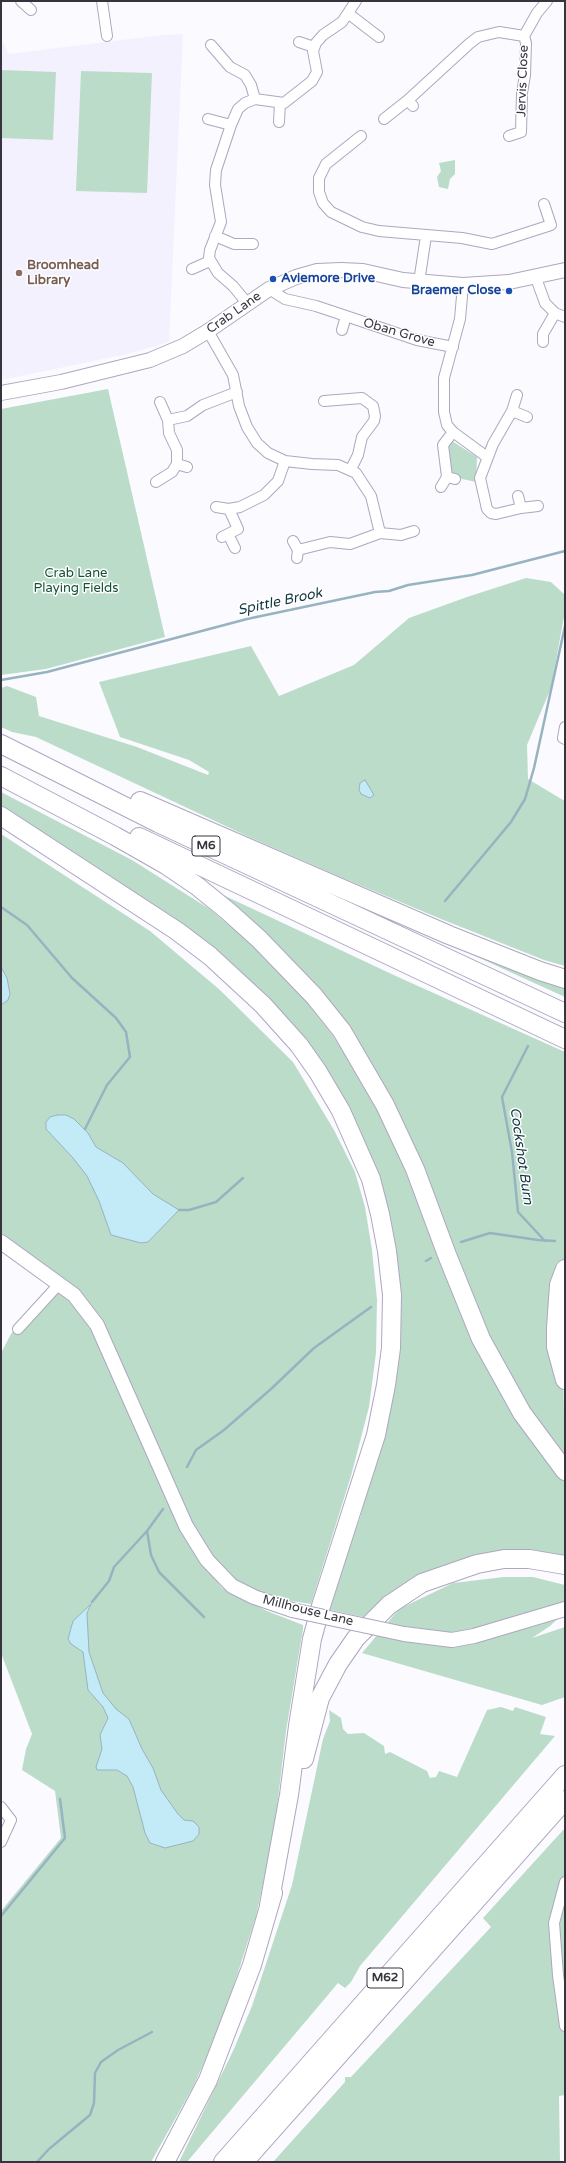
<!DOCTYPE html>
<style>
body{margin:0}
#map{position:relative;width:566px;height:2163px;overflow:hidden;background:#fbfaff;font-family:"Varela Round",sans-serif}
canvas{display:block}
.frame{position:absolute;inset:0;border:2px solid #37343e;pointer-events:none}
</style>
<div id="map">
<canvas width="566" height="2163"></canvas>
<div class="frame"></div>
</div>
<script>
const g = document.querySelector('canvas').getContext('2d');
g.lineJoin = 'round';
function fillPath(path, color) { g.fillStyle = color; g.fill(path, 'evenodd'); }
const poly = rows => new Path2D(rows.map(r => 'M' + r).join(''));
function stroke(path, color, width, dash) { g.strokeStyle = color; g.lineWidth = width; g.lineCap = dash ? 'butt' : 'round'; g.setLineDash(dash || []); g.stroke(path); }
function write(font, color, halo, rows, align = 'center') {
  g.font = font + ' "Varela Round",sans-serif'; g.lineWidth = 3; g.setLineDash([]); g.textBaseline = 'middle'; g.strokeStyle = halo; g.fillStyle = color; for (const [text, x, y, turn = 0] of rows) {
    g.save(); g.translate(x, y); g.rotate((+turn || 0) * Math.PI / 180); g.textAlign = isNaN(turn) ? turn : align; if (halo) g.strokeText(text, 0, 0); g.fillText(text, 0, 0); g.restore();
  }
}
const built = poly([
 [183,34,169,342,128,354,1,380,1,38,9,54,162,35]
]);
const green = poly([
 [1,70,56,72,53,140,1,138],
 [81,71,152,73,147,193,76,191],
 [455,160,455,174,450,179,448,189,439,187,437,177,441,171,439,163],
 [108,389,165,637,46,669,1,675,1,409],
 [452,441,477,457,476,482,453,477,450,472,448,443],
 [526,578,551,582,565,595,565,611,551,688,527,745,528,779,563,800,565,799,565,966,544,960,441,919,343,878,249,837,36,737,12,732,1,727,1,688,7,686,36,697,39,716,137,747,208,775,209,772,189,760,120,737,99,682,251,646,279,696,354,665,409,618,467,597],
 [1,792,132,860,208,908,254,946,296,989,333,1036,366,1086,380,1113,406,1169,449,1285,484,1361,565,1483,565,1556,539,1552,477,1556,430,1571,375,1606,363,1617,327,1609,360,1518,383,1428,386,1214,284,1021,1,812],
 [1,834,150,931,220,990,293,1062,334,1130,355,1172,365,1207,372,1250,377,1300,376,1353,369,1407,351,1476,311,1604,272,1598,234,1583,206,1552,160,1484,191,1549,222,1588,267,1611,303,1625,303,1629,286,1731,274,1833,256,1916,228,2004,210,2050,193,2087,151,2162,1,2162,1,1911,61,1838,55,1791,22,1770,26,1749,32,1734,1,1653,1,1353,11,1334,43,1296,57,1277,1,1237],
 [221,894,398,977,565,1052,565,1259,561,1268,565,1464,503,1370,402,1125,243,913],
 [423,932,565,984,565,997,510,972],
 [504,1577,533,1577,565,1585,565,1612,550,1626,532,1638,565,1627,565,1697,542,1705,362,1653,399,1609,453,1583],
 [501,1707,513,1711,515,1707,546,1717,540,1734,555,1736,360,1966,351,1982,345,1988,338,1983,187,2162,179,2162,233,2051,252,2006,292,1885,323,1739,330,1721,329,1710,341,1718,343,1729,348,1734,364,1733,384,1746,385,1754,390,1752,427,1771,430,1778,436,1777,439,1771,457,1777,487,1710],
 [565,1828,565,2095,559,2096,560,2162,273,2162,345,2082,345,2077,351,2077,491,1927,483,1918]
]);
const water = poly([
 [365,780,374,795,370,798,361,794,359,790,360,783,365,780],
 [1,967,7,978,10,994,8,1000,1,1005,1,967],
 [57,1115,66,1115,74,1119,88,1133,96,1147,123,1163,153,1194,179,1210,148,1242,141,1243,111,1235,99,1201,87,1176,73,1158,46,1129,46,1122,50,1117,57,1115],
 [91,1604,87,1613,89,1652,103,1693,116,1709,129,1719,142,1749,153,1768,161,1790,178,1814,184,1820,193,1821,199,1827,199,1834,193,1841,165,1848,150,1843,145,1833,133,1787,127,1776,117,1770,97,1770,96,1767,102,1749,100,1735,108,1718,103,1707,88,1690,83,1652,71,1644,68,1639,73,1621,91,1604]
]);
const stream = poly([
 [1,680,47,672,247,619,375,592,389,591,408,585,472,575,565,551],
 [445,901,511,822,525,799,534,768,565,626],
 [1,907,27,925,72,978,116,1018,126,1032,130,1057,107,1085,85,1129],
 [528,1046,502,1097,512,1152,518,1212,545,1241],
 [179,1210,189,1210,216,1202,243,1178],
 [461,1242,490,1233,538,1240,555,1241],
 [426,1261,431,1258],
 [187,1467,196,1450,224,1430,271,1389,314,1348,371,1307],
 [147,1531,151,1555,159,1572,204,1617],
 [92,1602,109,1581,114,1567,147,1531,163,1509],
 [1,1916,65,1838,60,1799],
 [37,2162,49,2149,90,2115,94,2103,95,2073,101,2062,118,2050,152,2032]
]);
const street = poly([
 [21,1,31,10],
 [102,1,107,36],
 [349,14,379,37],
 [299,42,314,47],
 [211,45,230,67,245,75,251,85,255,99],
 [408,100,469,44,478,37,499,32,524,36],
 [208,119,231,125],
 [384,119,408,100,413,106],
 [279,122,280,103],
 [361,136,326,164,319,178,319,192,323,203,331,212,362,227,379,231,462,238,492,244,551,225,544,204],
 [509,136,521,132,522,93,525,75,526,43,524,36,537,13,547,1],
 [215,236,234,244,253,244],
 [192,269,210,261],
 [536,278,545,303,555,313,565,317],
 [419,282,426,236],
 [463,285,460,319,444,378,444,412,447,425,453,432,487,457],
 [269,289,285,299,316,306,346,316,342,330],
 [247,303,233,286,218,273,209,258,210,250,221,222,215,185,216,170,231,125,238,109,245,103,255,99,284,103,312,81,317,72,313,51,316,43,323,35,342,22,356,1],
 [346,316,417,340,453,347],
 [208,331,233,375,239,406,247,427,257,443,268,453,285,461,312,464,338,465,356,473,371,496,380,533],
 [543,342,543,334,555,313],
 [517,395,512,411,527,417],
 [324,401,362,398,373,406,375,416,374,421,362,437,358,455,351,469],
 [160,402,168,420,169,433,177,450,177,464],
 [512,411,493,444,480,478,487,509,491,513,496,514,521,508],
 [168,420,187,416,203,405,237,392],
 [447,477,443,445,453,432],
 [156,482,172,472,177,464,187,467],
 [441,487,447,477,455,479],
 [518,496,521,508,538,506],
 [216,507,229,509,240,507,264,495,278,481,285,461],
 [228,534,235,548],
 [222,537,238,529,229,509],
 [293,541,298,550,297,558],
 [298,550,330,542,350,544,380,533,401,535,414,531],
 [565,727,563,738,565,739],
 [18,1329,60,1283],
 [1,1807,11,1820,1,1842],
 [565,1882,554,1923,558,1975,565,2026]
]);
const secondary = poly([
 [1,393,61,382,150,360,183,346,208,331,269,289,296,277,317,271,341,270,363,271,403,280,463,285,509,282,565,270],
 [1,1242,74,1295,97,1325,186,1526,207,1560,232,1586,254,1597,292,1610],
 [404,1634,452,1640,474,1636,565,1609]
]);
const highway = poly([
 [1,744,158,823,565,1013],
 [1,776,115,836,166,865,197,886,229,912,259,939,314,996,342,1031,385,1105,415,1169,447,1255,481,1339,522,1413,565,1471],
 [140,801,449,935,540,971,565,979],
 [1,816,177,931,210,956,263,1005,299,1045,318,1072,341,1111,371,1179,380,1214,387,1251,392,1295,391,1348,386,1385,376,1435,321,1606,312,1639,298,1726,289,1795,269,1905],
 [139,837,565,1039],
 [565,1269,559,1285,556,1328,556,1347,565,1380],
 [304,1759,320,1698,338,1664,356,1638,389,1605,422,1583,477,1564,504,1559,529,1559,565,1565],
 [165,2162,208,2080,252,1965,273,1893],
 [223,2162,565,1775],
 [244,2162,565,1800]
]);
const secondaryBridge = poly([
 [292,1610,404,1634]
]);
const markers = [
 [19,273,4,"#8d6e63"],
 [273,279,4,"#1a4fb4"],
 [509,291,4,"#1a4fb4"]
];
const shields = [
 [206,846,28],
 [385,1978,36]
];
const shieldNames = [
 ["M6",206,846],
 ["M62",385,1978]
];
const streetNames = [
 ["Jervis Close",523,81,-88],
 ["Crab Lane",234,313,-35],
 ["Oban Grove",399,333,16],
 ["Millhouse Lane",308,1611,14]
];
const educationNames = [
 ["Broomhead",27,266],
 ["Library",27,281]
];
const transitNames = [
 ["Aviemore Drive",281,279],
 ["Braemer Close",501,291,"right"]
];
const parkNames = [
 ["Crab Lane",76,574],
 ["Playing Fields",76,589]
];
const waterNames = [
 ["Spittle Brook",280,602,-12],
 ["Cockshot Burn",521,1156,82]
];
fillPath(built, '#f4f1fe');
fillPath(green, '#bcdcca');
fillPath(water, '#c2eaf7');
stroke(water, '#98b3c0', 1);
stroke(stream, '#98b3c0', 2.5);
stroke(street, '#ada7bf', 12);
stroke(secondary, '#ada7bf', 16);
stroke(highway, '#ada7bf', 20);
stroke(street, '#fff', 10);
stroke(secondary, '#fff', 14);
stroke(highway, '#fff', 18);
stroke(secondaryBridge, '#ada7bf', 16, []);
stroke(secondaryBridge, '#fff', 14);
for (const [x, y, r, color] of markers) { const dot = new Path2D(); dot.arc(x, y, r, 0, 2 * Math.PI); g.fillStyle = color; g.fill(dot); stroke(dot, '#fff', 1.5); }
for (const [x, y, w] of shields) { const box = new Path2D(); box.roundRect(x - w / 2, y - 10, w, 20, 3); g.fillStyle = '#fff'; g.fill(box); stroke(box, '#37343e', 1); }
write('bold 12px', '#37343e', null, shieldNames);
write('13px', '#37343e', '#fff', streetNames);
write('bold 13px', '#785e54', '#fff', educationNames, 'left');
write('bold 13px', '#164399', '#fff', transitNames, 'left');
write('13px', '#165137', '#fff', parkNames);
write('italic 14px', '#123741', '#fff', waterNames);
</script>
